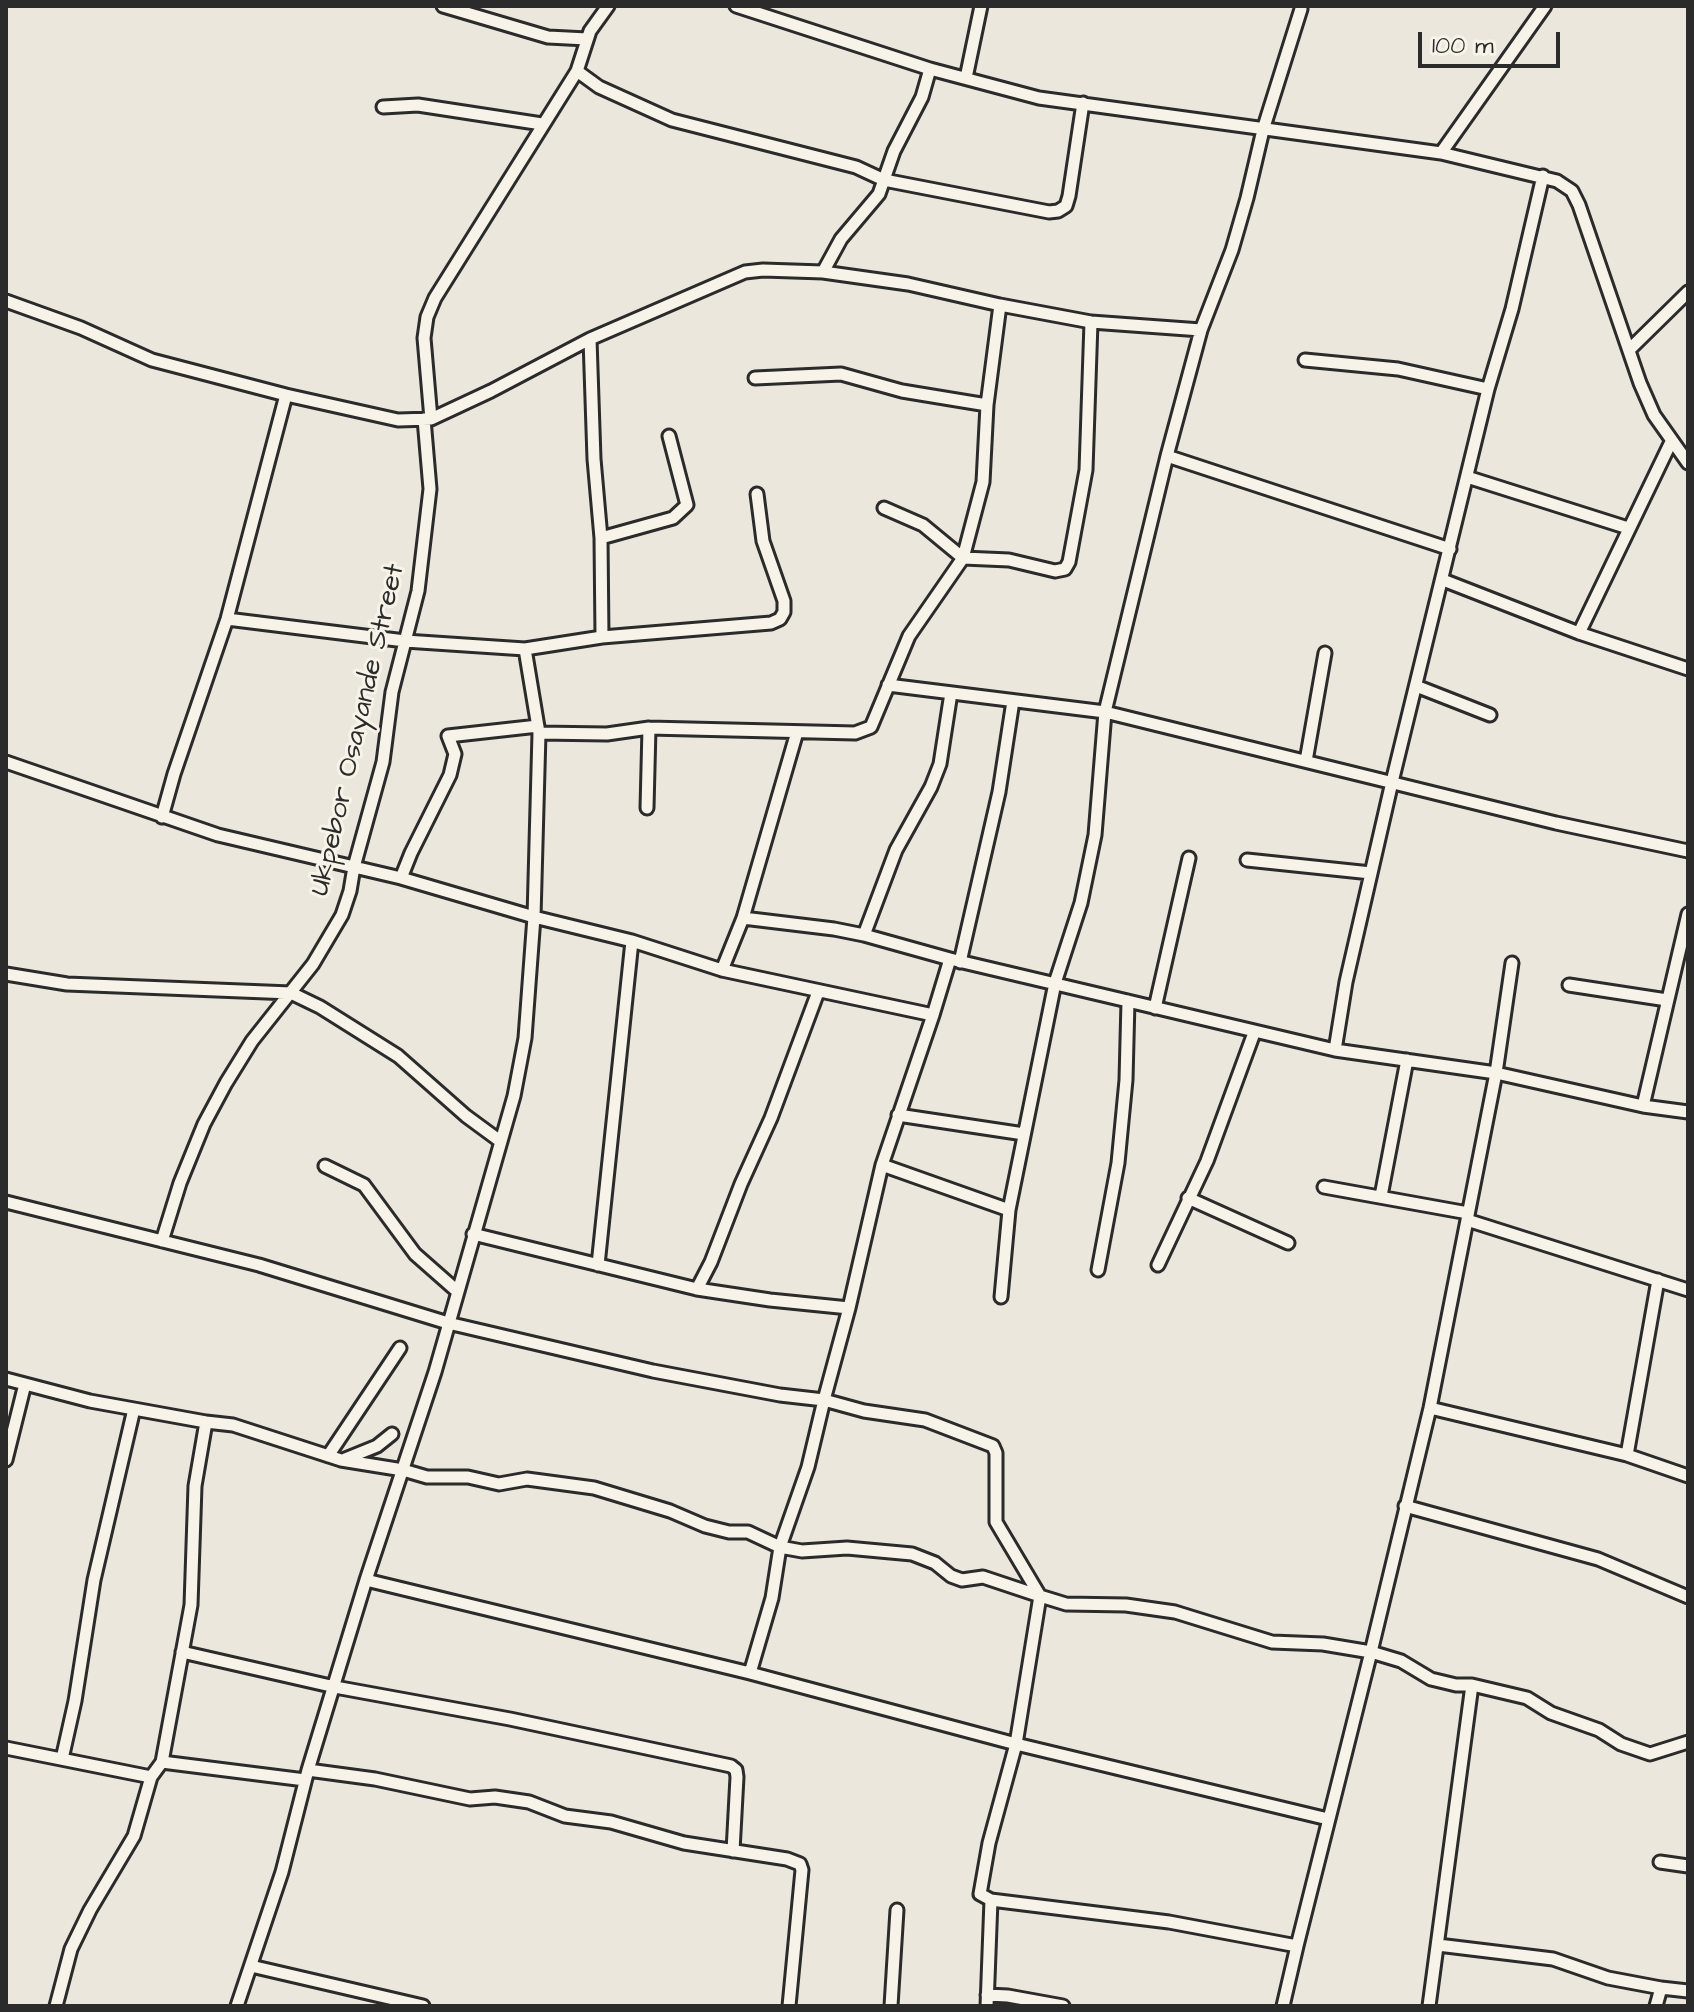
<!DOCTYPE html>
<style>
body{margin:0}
#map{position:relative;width:1694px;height:2012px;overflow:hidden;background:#ebe7dd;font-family:"Architects Daughter",sans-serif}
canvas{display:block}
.frame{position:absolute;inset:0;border:8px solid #2b2b2b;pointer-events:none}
.scale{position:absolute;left:1418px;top:32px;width:142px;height:36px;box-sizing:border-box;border:4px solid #2b2b2b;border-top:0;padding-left:10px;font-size:24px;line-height:28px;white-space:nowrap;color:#2b2b2b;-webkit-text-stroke:6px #f7f3e8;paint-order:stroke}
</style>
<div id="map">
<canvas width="1694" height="2012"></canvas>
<div class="frame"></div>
<div class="scale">100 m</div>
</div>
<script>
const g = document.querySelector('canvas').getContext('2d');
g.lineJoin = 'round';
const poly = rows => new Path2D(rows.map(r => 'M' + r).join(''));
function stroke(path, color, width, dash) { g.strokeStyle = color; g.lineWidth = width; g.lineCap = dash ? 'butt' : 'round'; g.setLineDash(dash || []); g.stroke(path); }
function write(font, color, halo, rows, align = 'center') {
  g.font = font + ' "Architects Daughter",sans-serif'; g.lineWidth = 6; g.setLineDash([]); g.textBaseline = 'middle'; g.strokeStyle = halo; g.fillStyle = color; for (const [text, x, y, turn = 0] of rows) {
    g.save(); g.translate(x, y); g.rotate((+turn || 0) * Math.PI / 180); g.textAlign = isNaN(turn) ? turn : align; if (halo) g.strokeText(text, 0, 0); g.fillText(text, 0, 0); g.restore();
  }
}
const street = poly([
 [443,6,548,37,587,39],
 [930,69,1039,98,1441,153,1557,181,1572,191,1579,205,1640,383,1654,415,1688,463],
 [577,71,599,87,672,120,856,167,884,180,1049,212,1058,211,1066,206,1069,196,1083,103],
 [966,78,981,6],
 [383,107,418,105,542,124],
 [1441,153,1545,6],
 [823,272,908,284,1000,305,1091,322,1201,330],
 [6,301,81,328,152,360,286,395,227,619,174,774,162,817],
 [590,339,745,272,763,270,823,272,841,239,879,194,894,151,922,97,930,69,736,6],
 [1629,350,1688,292],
 [1305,360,1398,369,1488,389],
 [755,378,841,374,902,391,987,405],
 [431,419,424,338,427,317,435,298,577,71,590,31,608,6],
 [1167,456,1450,549],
 [1467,477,1628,528],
 [884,508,923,525,963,558,1009,560,1055,571,1065,569,1069,562,1086,470,1091,322],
 [601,538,673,518,687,505,669,436],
 [1443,580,1579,633,1688,669],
 [227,619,405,641,525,649,602,637,601,538,594,459,590,339,491,391,431,419,398,420,286,395],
 [1579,633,1671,442],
 [602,637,771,623,780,619,784,612,784,601,763,541,757,494],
 [525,649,539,733,534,917,632,941,722,970,933,1015,950,959],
 [888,685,1105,712,1556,823,1688,851],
 [1416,686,1490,715],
 [539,733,607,734,649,728,855,733,871,727,909,636,963,558,983,482,987,405,1000,305],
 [1306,761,1325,653],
 [6,762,218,835,401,878,534,917,525,1038,514,1096,435,1372,366,1580,308,1770,282,1872,237,2006],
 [647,808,649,728],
 [1247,860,1371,873],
 [401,878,411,853,450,775,455,754,448,736,538,726],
 [743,918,834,929,864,935,950,959,1335,1050,1496,1073,1512,963],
 [864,935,896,850,931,787,940,764,951,693],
 [960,962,999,792,1013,701],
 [722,970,743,918,797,732],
 [6,974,67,984,291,993,320,1007,398,1056,466,1116,500,1141],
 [1569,985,1667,1000],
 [1155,1008,1189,858],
 [1335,1050,1346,982,1392,782,1488,389,1512,309,1543,176],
 [1643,1106,1688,914],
 [898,1115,1024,1134],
 [882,1165,1009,1210],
 [325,1166,364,1185,415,1254,457,1291],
 [1324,1187,1468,1213],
 [1381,1196,1407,1060],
 [1188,1198,1288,1243],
 [6,1202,259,1265,448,1323,653,1371,780,1395,824,1400,849,1308,882,1165,933,1015],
 [1467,1220,1688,1290],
 [473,1234,697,1289,770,1300,849,1308],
 [162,1241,180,1183,204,1124,226,1083,252,1041,313,964,342,915,350,891,354,867,383,762,392,692,418,591,430,489,424,419],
 [598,1265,632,941],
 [1158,1265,1207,1161,1254,1033],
 [1098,1270,1118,1163,1126,1080,1128,1001],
 [697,1289,711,1262,741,1184,771,1118,818,992],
 [1001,1297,1009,1210,1055,983,1081,903,1095,835,1105,712,1167,456,1201,330,1232,250,1247,198,1263,130,1301,9],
 [6,1379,90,1401,206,1422],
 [1430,1408,1627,1455,1688,1476],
 [1627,1455,1658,1280],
 [328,1456,400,1348],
 [345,1459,377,1446,392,1434],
 [6,1460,25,1384],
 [1405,1506,1598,1559,1688,1597],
 [366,1580,750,1673,1016,1744,1328,1819],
 [182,1652,335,1687,510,1719,731,1766,736,1770,737,1777,733,1851],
 [750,1673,772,1598,780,1547,808,1467,824,1400,864,1411,925,1420,993,1446,996,1453,996,1522,1040,1596],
 [1472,1685,1527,1698,1551,1713,1599,1730,1621,1744,1650,1754,1688,1742],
 [6,1748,151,1777],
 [62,1759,75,1701,94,1580,134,1409],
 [162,1762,191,1605,195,1486,206,1422,233,1425,341,1460,403,1470,427,1477,468,1477,499,1484,527,1479,594,1488,670,1511,705,1526,729,1532,748,1532,780,1547,802,1551,847,1548,912,1554,935,1563,951,1576,962,1580,983,1577,1040,1596],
 [308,1770,375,1779,470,1799,495,1797,529,1802,565,1816,611,1822,684,1843,787,1859,800,1864,802,1870,789,2006],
 [1660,1862,1688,1866],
 [1438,1945,1553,1959,1608,1978,1661,1988],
 [1297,1946,1371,1652,1401,1661,1431,1679,1456,1685,1472,1685,1429,2006],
 [251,1966,423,2006],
 [987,1995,1008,1996,1063,2006],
 [56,2006,71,1949,90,1910,134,1836,151,1777,162,1762,305,1780],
 [891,2006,897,1910],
 [987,2006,991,1900],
 [1283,2006,1297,1946,1169,1922,991,1900,980,1894,989,1843,1016,1744,1040,1596,1066,1604,1126,1605,1175,1612,1272,1642,1323,1644,1371,1652,1430,1408,1496,1073,1643,1106,1688,1112],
 [1656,2006,1661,1988,1688,1991]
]);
const streetNames = [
 ["Ukpebor Osayande Street",359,730,-77]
];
stroke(street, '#2b2b2b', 17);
stroke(street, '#f7f3e8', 11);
write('28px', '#2b2b2b', '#f7f3e8', streetNames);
</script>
